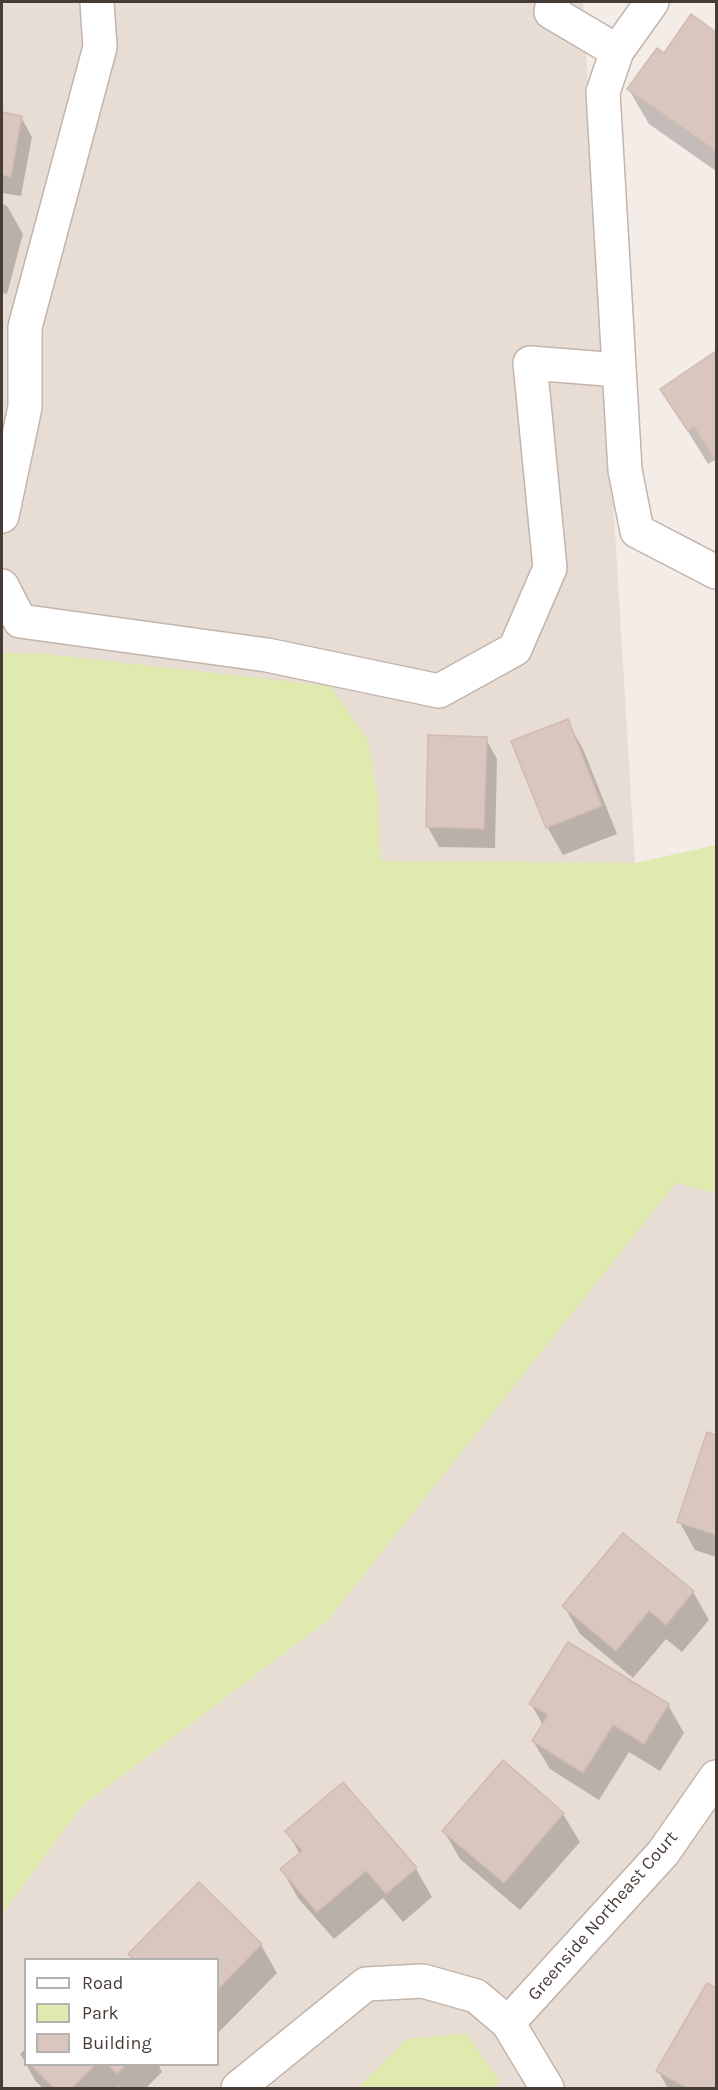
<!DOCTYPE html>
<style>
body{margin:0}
#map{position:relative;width:718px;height:2090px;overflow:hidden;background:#f4ece7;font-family:Karla,sans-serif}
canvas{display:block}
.frame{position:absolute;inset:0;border:3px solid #473b36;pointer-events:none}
.legend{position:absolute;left:24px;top:1958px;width:195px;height:108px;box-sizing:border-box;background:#fff;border:2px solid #b5b1af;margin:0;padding:8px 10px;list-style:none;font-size:18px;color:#473b36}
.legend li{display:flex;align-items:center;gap:12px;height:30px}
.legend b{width:30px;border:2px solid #b5b1af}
</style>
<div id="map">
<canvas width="718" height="2090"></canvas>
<div class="frame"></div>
<ul class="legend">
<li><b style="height:8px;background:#fff"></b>Road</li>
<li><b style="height:16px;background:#e0eaae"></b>Park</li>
<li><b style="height:16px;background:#d9c7bf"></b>Building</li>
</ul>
</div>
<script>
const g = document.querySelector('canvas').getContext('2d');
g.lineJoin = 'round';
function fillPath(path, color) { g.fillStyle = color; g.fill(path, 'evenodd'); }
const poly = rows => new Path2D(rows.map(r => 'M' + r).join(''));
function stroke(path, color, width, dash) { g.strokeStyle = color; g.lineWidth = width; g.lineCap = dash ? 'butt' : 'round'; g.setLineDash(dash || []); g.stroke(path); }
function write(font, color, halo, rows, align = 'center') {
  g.font = font + ' Karla,sans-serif'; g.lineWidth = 5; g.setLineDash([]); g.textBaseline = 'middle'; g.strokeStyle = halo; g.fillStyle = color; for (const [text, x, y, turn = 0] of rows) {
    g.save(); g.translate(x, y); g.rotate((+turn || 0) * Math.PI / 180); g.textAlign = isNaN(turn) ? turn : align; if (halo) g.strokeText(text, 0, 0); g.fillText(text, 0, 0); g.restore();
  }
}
const residential = poly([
 [2,2,583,2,635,863,381,861,378,797,368,740,46,654,2,653],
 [676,1182,716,1193,716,2088,2,2088,2,1914,82,1806,326,1622],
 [26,1960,218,1960,218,2064,26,2064]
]);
const green = poly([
 [2,653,46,654,330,686,368,740,378,797,381,861,635,863,716,845,716,1193,676,1183,326,1622,82,1806,2,1914],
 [466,2033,499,2080,496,2088,358,2088,407,2039]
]);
const shadow = poly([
 [691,16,716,34,716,171,649,124,629,90,664,55],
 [2,114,21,117,32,137,21,196,2,193],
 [2,204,7,206,23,234,7,294,2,293],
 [716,353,716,462,715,460,708,464,662,389],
 [567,721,583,749,617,834,563,855,547,827],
 [486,739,497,759,495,848,439,847,428,827],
 [708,1434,716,1436,716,1557,695,1550,679,1521],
 [693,1592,709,1620,682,1652,666,1639,633,1678,580,1634,564,1606],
 [531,1704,668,1705,684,1733,660,1771,629,1752,599,1800,550,1769,533,1741,543,1725],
 [563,1814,580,1842,520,1910,460,1859,444,1831],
 [287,1832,416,1869,432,1897,403,1922,383,1898,334,1939,298,1898,282,1870,300,1854],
 [261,1945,277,1973,218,2033,218,1960,133,1960,130,1954],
 [708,1985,716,1990,716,2088,668,2088,658,2071],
 [26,2048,26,2063,20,2054],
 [26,2064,158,2064,162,2072,146,2088,121,2088,119,2086,116,2088,43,2088,36,2082]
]);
const building = poly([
 [691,14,716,32,716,151,627,89,657,48,664,53,691,14],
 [2,112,22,116,11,177,2,175,2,112],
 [716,351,716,461,694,427,688,431,660,389,716,351],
 [568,719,602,806,546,828,511,741,568,719],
 [428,735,487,737,484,829,426,827,428,735],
 [707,1432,716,1435,716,1535,677,1522,707,1432],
 [623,1533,694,1591,666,1625,649,1611,616,1651,562,1606,623,1533],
 [568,1642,669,1704,644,1744,613,1725,583,1773,532,1741,548,1715,529,1704,568,1642],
 [503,1760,564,1813,504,1883,442,1831,503,1760],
 [343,1782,417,1868,386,1894,366,1871,317,1912,280,1869,302,1851,285,1831,343,1782],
 [199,1882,262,1944,218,1989,218,1960,134,1960,128,1954,199,1882],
 [707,1983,716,1988,716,2088,687,2088,656,2071,707,1983],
 [30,2064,96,2064,72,2088,54,2088,30,2064],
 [107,2064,126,2064,117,2074,107,2064]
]);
const minor = poly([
 [553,2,551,12,617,51],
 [652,2,617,51,603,92,625,470,637,531,716,572],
 [2,516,25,407,25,327,100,47,97,2],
 [2,586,20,621,267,655,439,691,515,649,550,568,530,363,619,370],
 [508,2023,663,1853,716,1777],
 [238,2088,366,1984,423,1981,476,1996,508,2023,547,2088]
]);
const streetNames = [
 ["Greenside Northeast Court",603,1916,-49]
];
fillPath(residential, '#e8ddd5');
fillPath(green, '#e0eaae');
fillPath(shadow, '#0003');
fillPath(building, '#d9c7bf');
stroke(building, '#d1baaf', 1.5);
stroke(minor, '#c3b4ac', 36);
stroke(minor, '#fff', 33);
write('18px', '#473b36', '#fff', streetNames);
</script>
